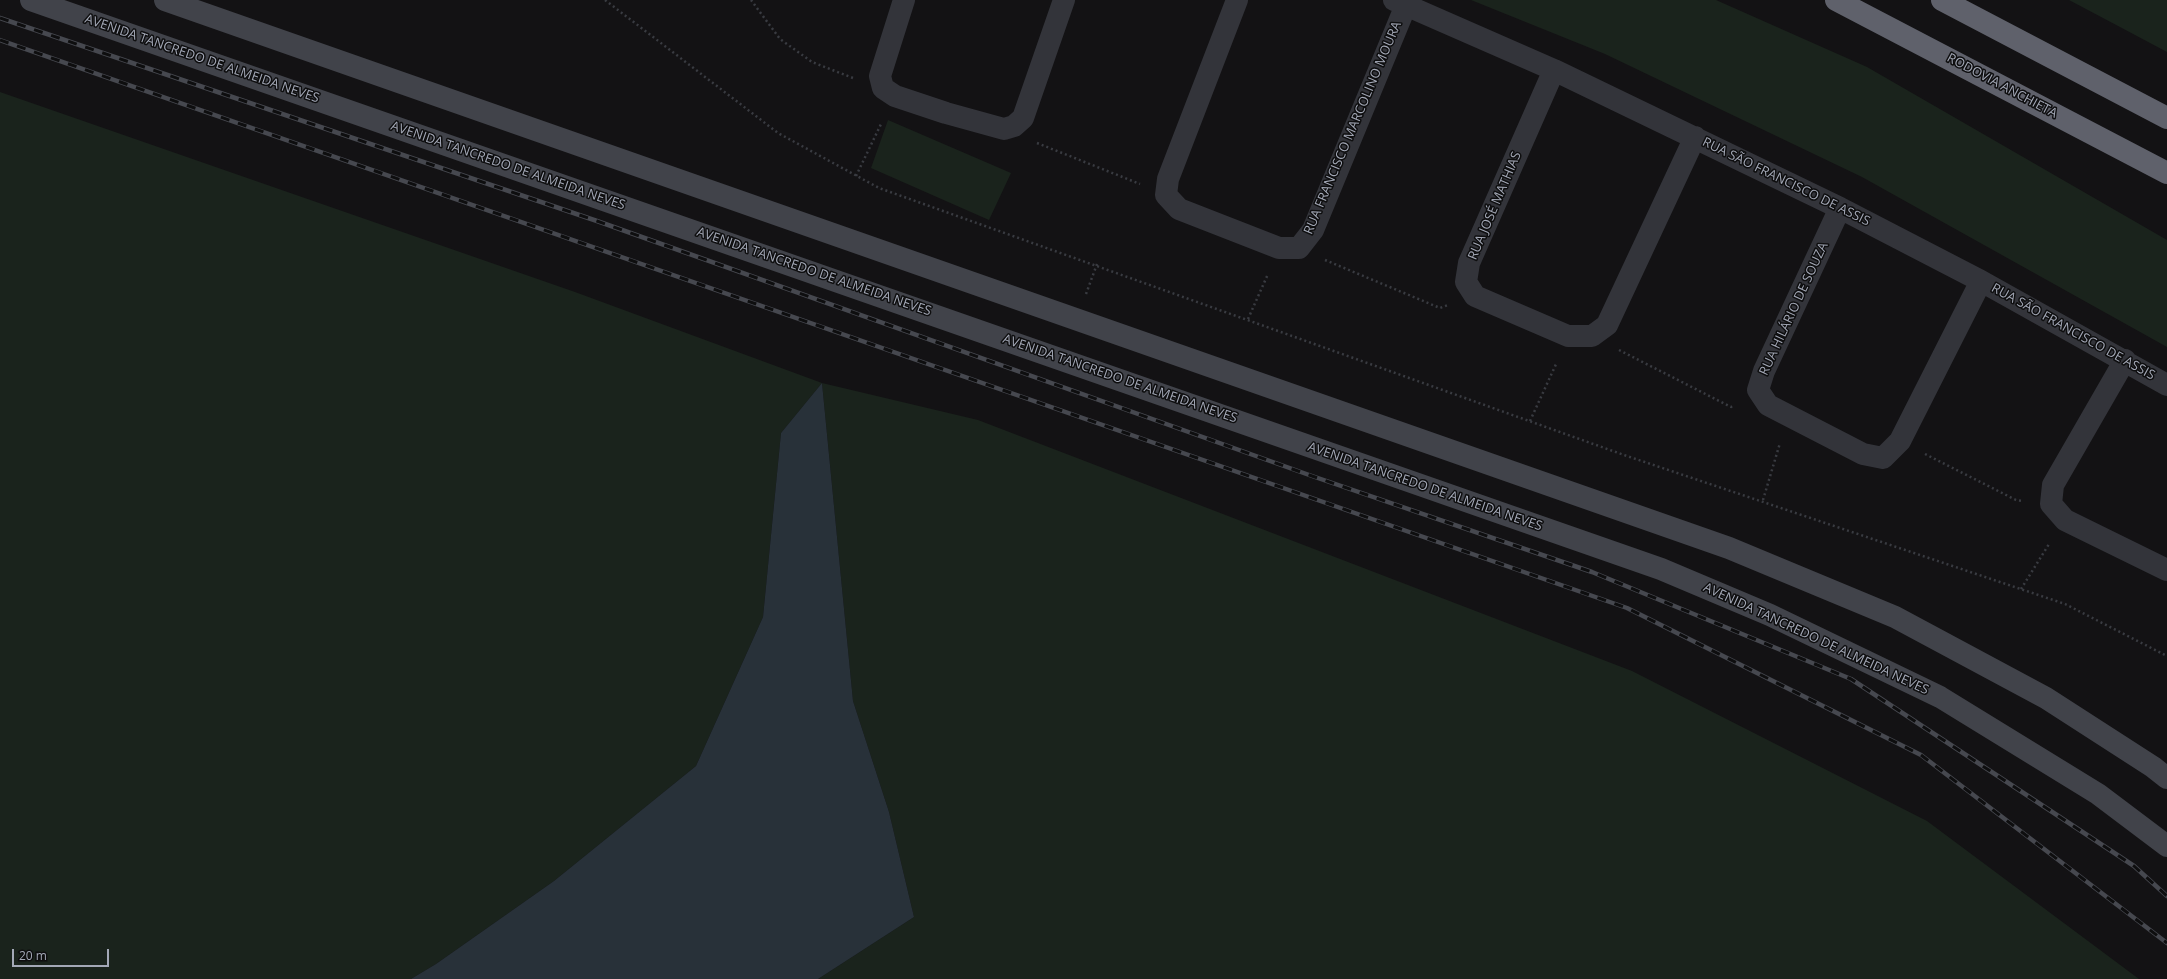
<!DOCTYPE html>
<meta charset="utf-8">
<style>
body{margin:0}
#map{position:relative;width:2167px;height:979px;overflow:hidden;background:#131214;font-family:"Open Sans",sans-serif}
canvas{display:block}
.scale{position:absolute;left:12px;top:949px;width:97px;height:18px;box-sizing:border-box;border:2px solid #a3a8b6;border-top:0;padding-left:5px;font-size:12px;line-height:14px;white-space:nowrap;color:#a3a8b6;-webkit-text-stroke:3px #0e0e0f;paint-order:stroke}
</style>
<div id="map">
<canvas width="2167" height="979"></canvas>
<div class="scale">20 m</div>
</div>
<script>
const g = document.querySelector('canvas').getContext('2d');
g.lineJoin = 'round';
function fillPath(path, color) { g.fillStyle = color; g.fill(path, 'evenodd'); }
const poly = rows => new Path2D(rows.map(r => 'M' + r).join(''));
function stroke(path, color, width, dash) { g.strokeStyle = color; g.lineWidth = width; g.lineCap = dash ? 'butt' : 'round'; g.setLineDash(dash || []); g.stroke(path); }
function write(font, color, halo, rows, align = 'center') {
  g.font = font + ' "Open Sans",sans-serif'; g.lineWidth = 3; g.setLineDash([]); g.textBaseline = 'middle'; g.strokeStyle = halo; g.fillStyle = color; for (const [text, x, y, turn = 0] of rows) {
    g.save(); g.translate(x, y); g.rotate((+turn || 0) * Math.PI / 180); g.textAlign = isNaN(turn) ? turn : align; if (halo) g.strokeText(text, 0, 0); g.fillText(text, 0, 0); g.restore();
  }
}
const green = poly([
 [1471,0,1716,0,1867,67,2167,240,2167,347,1862,177,1605,54],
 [2069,0,2167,0,2167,52,2120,27],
 [0,92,575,292,822,383,978,420,1632,671,1927,821,2139,979,818,979,914,917,889,812,853,701,822,383,781,433,763,617,696,766,554,881,436,964,411,979,0,979],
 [888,120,1011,173,989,220,871,168]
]);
const water = poly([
 [822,383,853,701,889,812,914,917,818,979,411,979,436,964,554,881,696,766,763,617,781,433]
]);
const path = poly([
 [605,0,778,133,879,188,1624,455,2065,604,2167,656],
 [751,0,780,39,812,62,853,78],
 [1037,143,1140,184],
 [856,176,882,122],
 [1325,260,1440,308,1448,305],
 [1086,294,1097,264],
 [1248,319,1268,274],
 [1619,350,1731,407,1734,405],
 [1530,421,1557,362],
 [1925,454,2016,500,2023,501],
 [1763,500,1780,443],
 [2021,589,2049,544]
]);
const street = poly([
 [904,0,880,76,883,88,895,96,946,113,1004,129,1014,126,1023,118,1064,0],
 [1237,0,1168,179,1166,195,1179,209,1279,248,1299,248,1313,230,1406,5],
 [1394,0,1554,70,1840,208,1981,281,2167,385],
 [1554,70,1469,263,1466,282,1475,296,1568,336,1592,336,1607,325,1695,137],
 [1840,208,1764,371,1758,390,1768,405,1863,454,1883,458,1900,441,1981,281],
 [2125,360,2053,485,2051,504,2065,520,2167,570]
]);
const secondary = poly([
 [31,0,1661,569,1770,615,1940,697,2098,794,2167,846],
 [165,0,1729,548,1895,617,2046,698,2153,767,2167,778]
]);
const highway = poly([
 [1836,0,2167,173],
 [1942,0,2167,118]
]);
const rail = poly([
 [0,18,597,221,1312,476,1592,572,1851,679,2134,866,2167,896],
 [0,40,1627,608,1921,755,2167,943]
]);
const streetNames = [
 ["AVENIDA TANCREDO DE ALMEIDA NEVES",202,59,19],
 ["RODOVIA ANCHIETA",2002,86,28],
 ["RUA FRANCISCO MARCOLINO MOURA",1353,128,-67],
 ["AVENIDA TANCREDO DE ALMEIDA NEVES",508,166,19],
 ["RUA SÃO FRANCISCO DE ASSIS",1786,182,26],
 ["RUA JOSÉ MATHIAS",1495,206,-67],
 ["AVENIDA TANCREDO DE ALMEIDA NEVES",814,272,19],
 ["RUA HILÁRIO DE SOUZA",1794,309,-65],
 ["RUA SÃO FRANCISCO DE ASSIS",2073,332,29],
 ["AVENIDA TANCREDO DE ALMEIDA NEVES",1120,379,19],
 ["AVENIDA TANCREDO DE ALMEIDA NEVES",1425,487,19],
 ["AVENIDA TANCREDO DE ALMEIDA NEVES",1816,639,25]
];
fillPath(green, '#1a231c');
fillPath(water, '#283139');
stroke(path, '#393b41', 2.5, [2, 3]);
stroke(street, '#33343a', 22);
stroke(secondary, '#41434a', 22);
stroke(highway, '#5f616b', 22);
stroke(rail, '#46484f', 4.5);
stroke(rail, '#0e0e0f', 3, [9]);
write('13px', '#a3a8b6', '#0e0e0f', streetNames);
</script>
